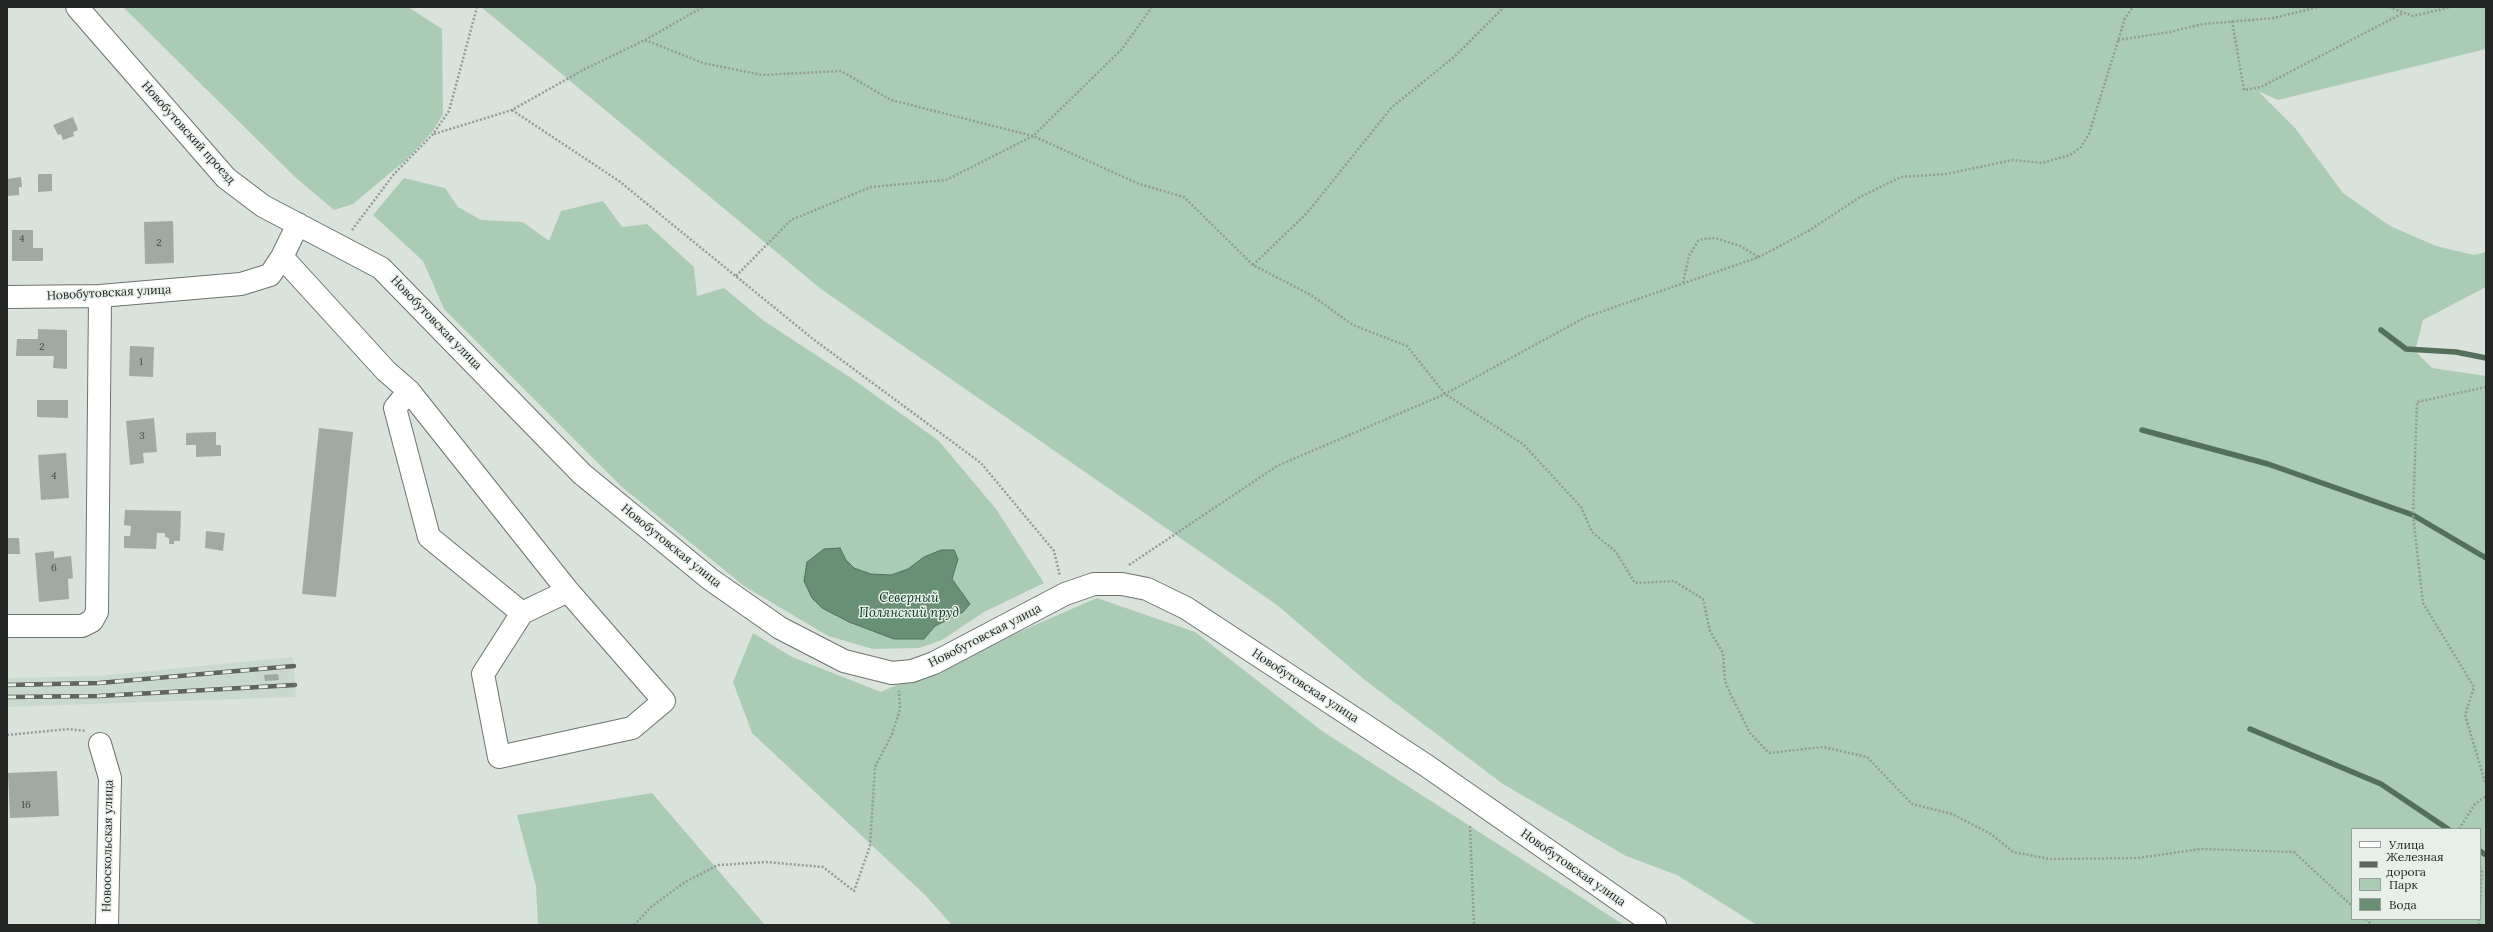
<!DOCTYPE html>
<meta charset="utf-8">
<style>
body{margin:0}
#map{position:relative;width:2493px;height:932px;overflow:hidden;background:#dae2dc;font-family:Lora,serif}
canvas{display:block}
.frame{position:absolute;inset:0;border:8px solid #232624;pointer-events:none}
.legend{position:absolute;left:2351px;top:828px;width:130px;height:92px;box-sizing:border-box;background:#e7efe9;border:1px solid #999f9a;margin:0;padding:5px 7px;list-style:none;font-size:12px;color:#232624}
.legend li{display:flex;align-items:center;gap:8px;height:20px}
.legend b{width:20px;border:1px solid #999f9a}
</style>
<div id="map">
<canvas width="2493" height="932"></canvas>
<div class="frame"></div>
<ul class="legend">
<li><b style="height:5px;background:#fff"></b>Улица</li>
<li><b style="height:5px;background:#5f6460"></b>Железная дорога</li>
<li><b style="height:11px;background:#aaccb4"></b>Парк</li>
<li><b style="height:11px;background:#698f74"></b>Вода</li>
</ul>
</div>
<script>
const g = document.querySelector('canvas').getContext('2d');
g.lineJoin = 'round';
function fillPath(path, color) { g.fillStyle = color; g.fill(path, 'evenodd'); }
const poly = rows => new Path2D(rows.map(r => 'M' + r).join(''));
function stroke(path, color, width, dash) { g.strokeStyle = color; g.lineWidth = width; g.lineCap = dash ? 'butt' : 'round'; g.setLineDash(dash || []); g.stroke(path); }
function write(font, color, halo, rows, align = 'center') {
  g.font = font + ' Lora,serif'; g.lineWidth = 3; g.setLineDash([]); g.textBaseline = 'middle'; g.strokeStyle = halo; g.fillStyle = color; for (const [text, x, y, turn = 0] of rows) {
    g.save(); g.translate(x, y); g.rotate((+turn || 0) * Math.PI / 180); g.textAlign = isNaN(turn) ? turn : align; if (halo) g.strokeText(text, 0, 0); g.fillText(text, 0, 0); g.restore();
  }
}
const built = poly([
 [293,657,296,697,7,707,7,678,99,676]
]);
const green = poly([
 [123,7,408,7,442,29,443,114,432,132,407,159,353,204,334,210,294,176],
 [481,7,2486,7,2486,49,2278,100,2258,91,2295,128,2343,193,2390,226,2436,246,2474,255,2486,252,2486,287,2423,320,2415,351,2432,368,2486,376,2486,925,1757,925,1677,875,1626,856,1503,784,1366,681,1277,605,821,289],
 [2352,829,2480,829,2480,919,2352,919],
 [404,178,445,188,458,207,481,220,523,222,549,241,561,211,603,201,622,227,647,224,694,267,697,296,724,288,764,321,851,378,939,441,996,509,1044,583,984,612,942,640,919,648,873,649,828,636,744,586,622,487,444,309,423,261,373,215],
 [840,548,846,560,854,568,871,574,891,575,908,569,924,557,958,559,952,579,970,604,963,612,935,626,924,639,824,549],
 [1097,598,1195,632,1322,731,1624,925,952,925,925,895,752,733,733,682,753,633,792,657,881,692],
 [652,793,765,925,538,925,536,886,517,815]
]);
const water = poly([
 [840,548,846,560,854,568,871,574,891,575,908,569,924,557,941,550,954,550,958,559,952,579,970,604,963,612,935,626,924,639,894,639,849,622,822,608,812,598,804,581,807,562,824,549,840,548]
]);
const stream = poly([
 [2381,330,2406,349,2456,352,2486,358],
 [2142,430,2268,464,2413,515,2486,558],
 [2250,729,2381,784,2448,829],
 [2480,851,2486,855]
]);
const building = poly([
 [73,117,78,130,73,132,74,136,63,140,61,134,58,135,53,125],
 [38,174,52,174,52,191,38,192],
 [21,177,22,187,19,187,19,195,7,196,7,179],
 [173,221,174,263,145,264,144,222],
 [12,230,33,230,33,248,43,248,43,261,12,261],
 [38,329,67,330,67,369,53,368,54,356,16,356,17,339,38,339],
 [130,346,154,347,153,377,129,376],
 [37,400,68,400,68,418,37,417],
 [154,418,157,452,143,453,144,463,130,465,126,421],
 [319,428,353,432,336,597,302,594],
 [216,432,216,445,221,445,221,456,196,457,196,445,186,445,186,433],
 [66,453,69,498,41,500,38,455],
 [125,510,181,511,180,541,174,541,174,544,169,544,169,538,165,537,165,533,157,533,156,549,124,548,124,536,130,536,131,526,124,525],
 [206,531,225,533,223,551,205,548],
 [7,538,19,538,20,554,7,554],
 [54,551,54,558,71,556,73,578,68,579,69,599,39,602,35,553],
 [278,674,279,680,265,681,264,675],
 [57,771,59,816,10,818,8,773]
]);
const path = poly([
 [2389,7,2413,16,2451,7],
 [2232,21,2244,90,2261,87,2403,13],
 [645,40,703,63,762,75,841,71,891,100,1033,136,1139,184,1184,197,1253,265,1311,295,1353,325,1407,346,1445,394,1523,444,1581,507,1592,532,1616,552,1635,583,1674,581,1703,599,1710,631,1723,653,1725,681,1730,693,1750,733,1769,753,1823,747,1867,757,1912,804,1952,814,1991,834,2013,852,2050,859,2138,858,2201,849,2294,852,2352,906],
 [2118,40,2170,32,2203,24,2274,18,2318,7],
 [512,110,619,181,813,339,981,463,1054,551,1060,576],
 [434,134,512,110,583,70,645,40,703,7],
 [352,230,394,174,433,134,449,111,477,7],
 [1253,265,1307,213,1392,107,1454,57,1504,7],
 [736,276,791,220,871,187,946,180,1033,136,1122,49,1152,7],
 [1683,283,1689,256,1698,241,1703,239,1715,238,1740,246,1759,257],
 [2486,387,2417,402,2413,515,2423,603,2474,687,2465,715,2486,785],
 [1129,565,1277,466,1445,394,1586,317,1759,257,1810,230,1860,197,1901,177,1946,174,2013,160,2042,163,2070,155,2081,147,2089,134,2125,18,2133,7],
 [7,735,69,729,86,731],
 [1470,826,1474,925],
 [2459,829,2475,804,2486,796],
 [2480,867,2482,870,2480,904],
 [2366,919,2372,925],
 [634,925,651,907,685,882,718,865,766,862,823,867,854,891,870,846,875,767,892,734,900,709,899,691],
 [2479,925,2479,919]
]);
const minor = poly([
 [77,7,226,178,263,206,381,268,582,474,710,579,780,628,844,661,892,673,912,671,934,663,1065,594,1094,584,1122,584,1147,589,1186,608,1427,766,1655,925],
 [282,257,386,371,409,391,568,591,664,701,632,728,499,757,483,674,522,613,429,537,395,408,409,391],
 [7,297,100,296,241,284,270,275,282,257,298,224],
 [522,613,568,591],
 [7,626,82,626,92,621,97,612,100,296],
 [100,744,110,778,107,925]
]);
const rail = poly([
 [7,685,99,683,294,666],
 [7,697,99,696,295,685]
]);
const numberNames = [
 ["4",22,239],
 ["2",159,243],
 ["2",42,347],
 ["1",141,362],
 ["3",142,436],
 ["4",54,476],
 ["6",54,568],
 ["16",26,805]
];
const streetNames = [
 ["Новобутовский проезд",188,133,48],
 ["Новобутовская улица",109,293,-3],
 ["Новобутовская улица",436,323,46],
 ["Новобутовская улица",671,546,39],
 ["Новобутовская улица",985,636,-27],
 ["Новобутовская улица",1305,686,33],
 ["Новооскольская улица",108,846,-89],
 ["Новобутовская улица",1573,868,35]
];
const waterNames = [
 ["Северный",909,598],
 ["Полянский пруд",909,613]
];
fillPath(built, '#cad9ce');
fillPath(green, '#aaccb4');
fillPath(water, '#698f74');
stroke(water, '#54705c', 1);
stroke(stream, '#54705c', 5.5);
fillPath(building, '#a1a9a3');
stroke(minor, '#6c746e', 24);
stroke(path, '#949a95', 2.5, [2, 2]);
stroke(minor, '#fff', 22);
stroke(rail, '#5f6460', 4.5);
stroke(rail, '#e7efe9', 3, [9]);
write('10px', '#424744', null, numberNames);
write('12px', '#232624', '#e7efe9', streetNames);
write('italic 13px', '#013419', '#e7efe9', waterNames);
</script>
